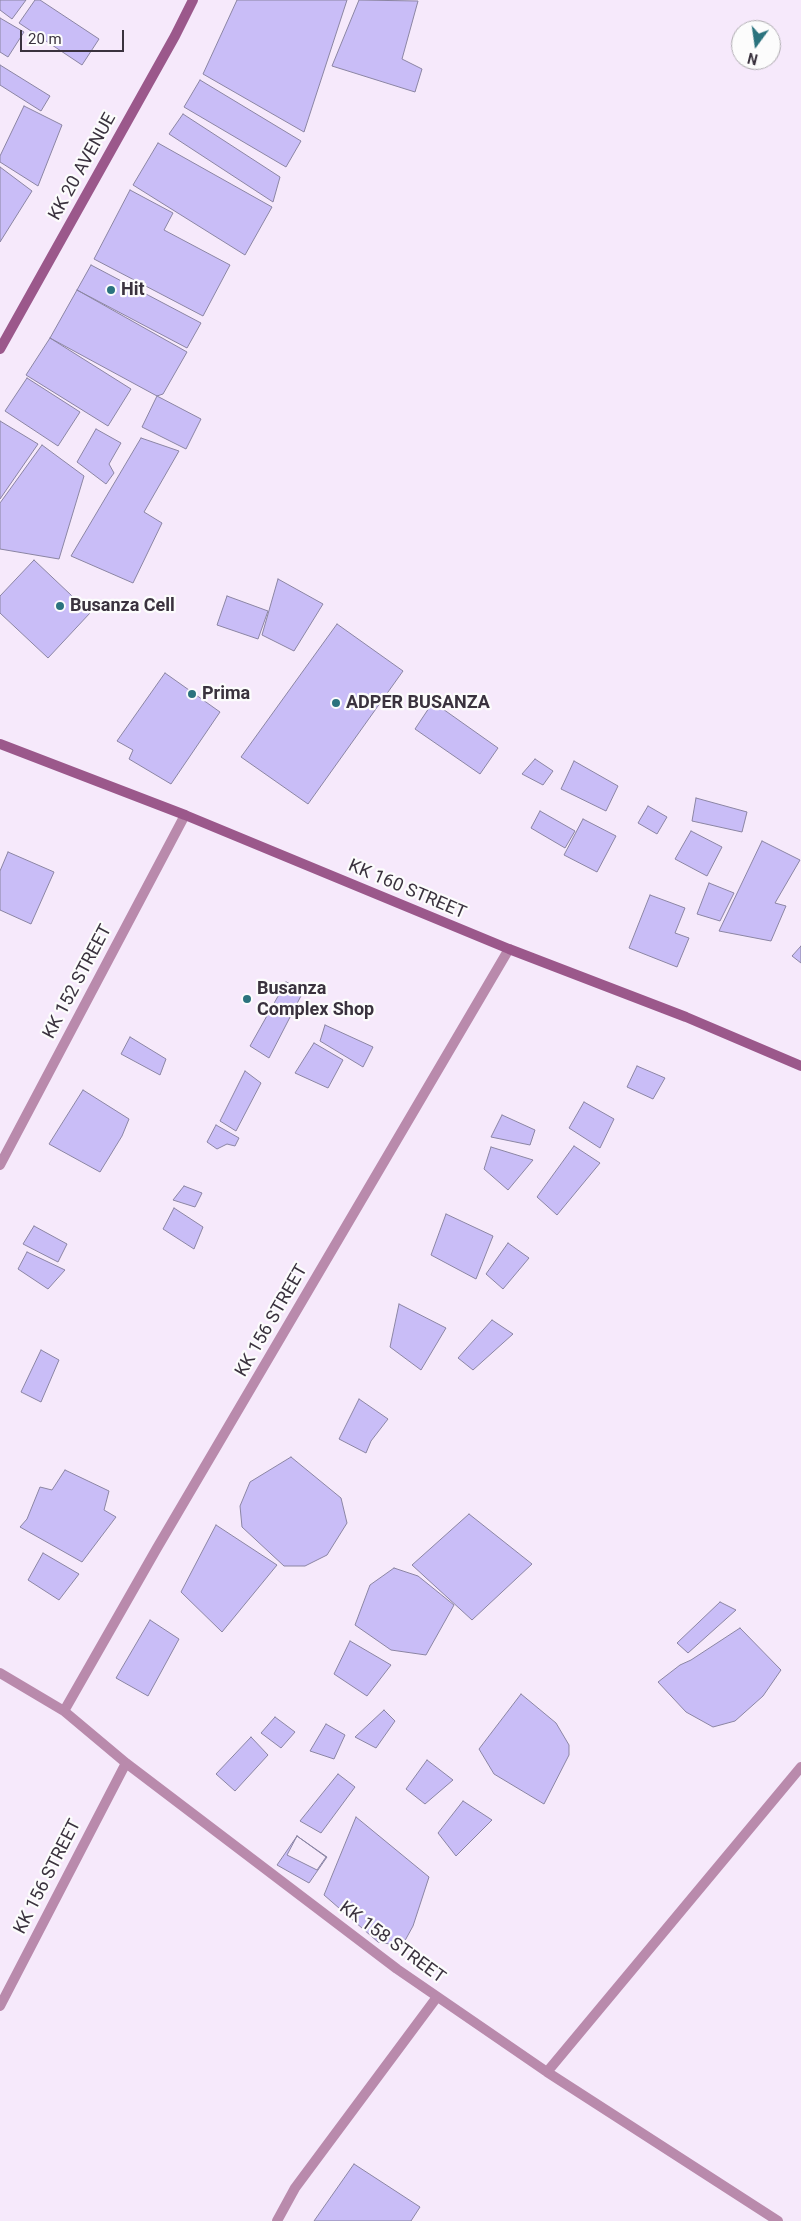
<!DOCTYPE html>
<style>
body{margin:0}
#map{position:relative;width:801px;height:2221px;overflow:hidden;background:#f6e9fb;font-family:Roboto,sans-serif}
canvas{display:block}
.north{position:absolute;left:731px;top:20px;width:50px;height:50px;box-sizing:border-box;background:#fcfcfc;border:1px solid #aeabb0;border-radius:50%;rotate:194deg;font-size:14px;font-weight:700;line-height:20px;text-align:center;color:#3a323e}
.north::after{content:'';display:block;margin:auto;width:18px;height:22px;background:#2b737e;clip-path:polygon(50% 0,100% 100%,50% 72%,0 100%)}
.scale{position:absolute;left:20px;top:30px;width:104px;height:22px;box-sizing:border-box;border:2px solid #3a323e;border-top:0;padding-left:6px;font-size:15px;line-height:18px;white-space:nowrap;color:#3a323e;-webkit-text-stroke:4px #fcfcfc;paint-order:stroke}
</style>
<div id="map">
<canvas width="801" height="2221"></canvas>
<div class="north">N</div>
<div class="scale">20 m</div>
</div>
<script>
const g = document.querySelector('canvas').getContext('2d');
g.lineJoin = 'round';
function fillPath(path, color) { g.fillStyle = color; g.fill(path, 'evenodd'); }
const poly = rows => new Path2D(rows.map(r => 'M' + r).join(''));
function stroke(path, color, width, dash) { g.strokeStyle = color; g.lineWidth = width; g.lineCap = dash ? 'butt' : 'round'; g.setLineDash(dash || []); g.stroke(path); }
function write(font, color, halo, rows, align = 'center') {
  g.font = font + ' Roboto,sans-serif'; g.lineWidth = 4.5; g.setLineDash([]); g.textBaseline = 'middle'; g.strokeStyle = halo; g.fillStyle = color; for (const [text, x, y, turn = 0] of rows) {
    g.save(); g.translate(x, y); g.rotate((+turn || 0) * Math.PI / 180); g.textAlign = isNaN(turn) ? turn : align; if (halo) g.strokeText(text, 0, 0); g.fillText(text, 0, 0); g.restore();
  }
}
const building = poly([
 [0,0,26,0,12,19,0,10,0,0],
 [35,0,40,0,99,39,82,65,19,23,35,0],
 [237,0,347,0,304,132,203,74,237,0],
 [359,0,418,1,402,59,422,69,415,92,332,66,359,0],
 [0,18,24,32,8,57,0,52,0,18],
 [0,65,50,96,41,111,0,85,0,65],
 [200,80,301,141,286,167,184,107,200,80],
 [24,106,62,125,38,186,0,162,0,156,24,106],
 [183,114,280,177,273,202,169,134,183,114],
 [158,143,272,207,245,255,133,185,158,143],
 [0,167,32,191,0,242,0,167],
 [130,190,173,213,164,230,230,265,203,316,94,259,130,190],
 [91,265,201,323,187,348,77,290,91,265],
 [77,290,187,352,163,394,157,396,50,338,77,290],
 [50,338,131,389,108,426,26,375,50,338],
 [27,378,80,412,58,446,5,411,27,378],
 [157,396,201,419,186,449,142,427,157,396],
 [0,421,38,444,0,499,0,421],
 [96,429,121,443,109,464,114,473,106,484,77,462,96,429],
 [141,438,179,451,144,512,162,523,133,583,71,556,141,438],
 [42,445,84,476,59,559,0,549,0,503,42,445],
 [34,560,90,613,48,658,0,613,0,596,34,560],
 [278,579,323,604,294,651,262,635,278,579],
 [227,596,268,611,258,639,217,625,227,596],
 [337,624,403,671,308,804,241,757,337,624],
 [165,673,220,712,171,784,129,759,133,750,117,741,165,673],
 [433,702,498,748,480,774,415,729,433,702],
 [535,759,553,771,543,785,522,774,535,759],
 [574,761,618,786,606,811,561,789,574,761],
 [696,798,747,812,742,832,692,821,696,798],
 [648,806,667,817,657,834,638,823,648,806],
 [540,811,575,831,565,848,531,828,540,811],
 [583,819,616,836,597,872,564,855,583,819],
 [691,831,722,847,707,876,675,859,691,831],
 [762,841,800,860,775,903,786,906,771,941,719,931,762,841],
 [8,852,54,872,31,924,0,910,0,871,8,852],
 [709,883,734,893,720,921,697,914,709,883],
 [650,895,685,908,675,933,689,938,677,967,629,948,650,895],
 [801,946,801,963,792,956,801,946],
 [286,982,304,990,269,1058,250,1046,286,982],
 [325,1025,373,1047,363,1067,320,1041,325,1025],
 [130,1037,166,1059,160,1075,121,1054,130,1037],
 [314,1043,343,1060,328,1088,295,1073,314,1043],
 [637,1066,665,1078,653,1099,627,1087,637,1066],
 [245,1071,261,1083,236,1131,220,1121,245,1071],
 [83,1090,129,1119,122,1136,100,1172,49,1144,83,1090],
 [584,1102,614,1119,600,1148,569,1128,584,1102],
 [502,1115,535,1130,530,1145,491,1137,502,1115],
 [216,1125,239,1138,235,1146,227,1144,217,1149,207,1142,216,1125],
 [574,1146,600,1163,557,1215,537,1197,574,1146],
 [491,1147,533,1160,508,1190,484,1169,491,1147],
 [184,1186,202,1193,195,1207,173,1200,184,1186],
 [174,1208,203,1227,194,1249,163,1229,174,1208],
 [446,1214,493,1236,476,1279,431,1255,446,1214],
 [34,1226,67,1244,58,1262,23,1244,34,1226],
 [508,1243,529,1258,503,1289,486,1274,508,1243],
 [27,1252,65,1270,48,1289,18,1269,27,1252],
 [399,1304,446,1328,421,1370,390,1347,399,1304],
 [492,1320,513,1334,473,1370,458,1358,492,1320],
 [41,1350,59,1360,41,1402,21,1392,41,1350],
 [359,1399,388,1419,371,1441,366,1453,339,1439,359,1399],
 [291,1457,341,1498,347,1523,327,1555,305,1566,284,1566,242,1527,240,1506,250,1482,291,1457],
 [65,1470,109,1491,104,1510,116,1517,82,1562,20,1527,27,1519,40,1487,52,1490,65,1470],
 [469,1514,532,1564,472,1620,412,1565,469,1514],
 [216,1525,277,1565,222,1632,181,1592,216,1525],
 [43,1553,79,1574,59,1600,28,1580,43,1553],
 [394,1568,418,1576,454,1605,426,1655,391,1650,355,1625,370,1585,394,1568],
 [720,1602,736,1610,688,1653,677,1643,720,1602],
 [150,1620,179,1639,148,1696,116,1678,150,1620],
 [740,1628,781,1670,763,1696,735,1721,713,1727,686,1712,658,1682,680,1665,691,1660,740,1628],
 [350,1641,391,1665,367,1696,334,1674,350,1641],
 [521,1694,556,1723,569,1745,569,1755,544,1804,494,1774,479,1749,521,1694],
 [384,1710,395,1721,376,1748,355,1737,384,1710],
 [275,1717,295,1732,281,1748,261,1733,275,1717],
 [326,1724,345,1735,334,1759,310,1751,326,1724],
 [251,1737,268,1755,235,1791,216,1774,251,1737],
 [427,1760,453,1780,425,1804,406,1789,427,1760],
 [338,1774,355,1787,321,1833,300,1821,338,1774],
 [463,1801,492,1820,456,1856,438,1833,463,1801],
 [356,1817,429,1877,413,1926,402,1946,378,1942,324,1895,356,1817],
 [297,1836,327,1857,309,1883,277,1865,297,1836],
 [297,1836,326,1857,317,1870,287,1855,297,1836],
 [354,2164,420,2207,411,2221,314,2221,354,2164]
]);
const minor = poly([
 [0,1165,185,815],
 [0,1673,64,1711,126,1763,397,1969,547,2072,778,2221],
 [64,1711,157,1548,509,949],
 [0,2006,126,1763],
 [547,2072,801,1767],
 [277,2221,295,2188,437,1997]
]);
const secondary = poly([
 [0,349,175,36,193,0],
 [0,744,185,815,509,949,686,1017,801,1066]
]);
const markers = [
 [111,290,5,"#2b737e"],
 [60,606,5,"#2b737e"],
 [192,694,5,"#2b737e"],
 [336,703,5,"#2b737e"],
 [247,999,5,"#2b737e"]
];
const streetNames = [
 ["KK 20 AVENUE",83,167,-61],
 ["KK 160 STREET",407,890,23],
 ["KK 152 STREET",78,982,-62],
 ["KK 156 STREET",272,1321,-60],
 ["KK 156 STREET",48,1877,-63],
 ["KK 158 STREET",392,1943,36]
];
const poiNames = [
 ["Hit",121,290],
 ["Busanza Cell",70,606],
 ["Prima",202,694],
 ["ADPER BUSANZA",346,703],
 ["Busanza",257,989],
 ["Complex Shop",257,1010]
];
fillPath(building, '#c9bdf7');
stroke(building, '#8b85a3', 1);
stroke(minor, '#b98aac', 10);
stroke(secondary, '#9b588b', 10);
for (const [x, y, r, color] of markers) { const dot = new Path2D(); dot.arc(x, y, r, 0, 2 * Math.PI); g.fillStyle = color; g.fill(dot); stroke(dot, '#fcfcfc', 2); }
write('18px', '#3a323e', '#fcfcfc', streetNames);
write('bold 18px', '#3a323e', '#fcfcfc', poiNames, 'left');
</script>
